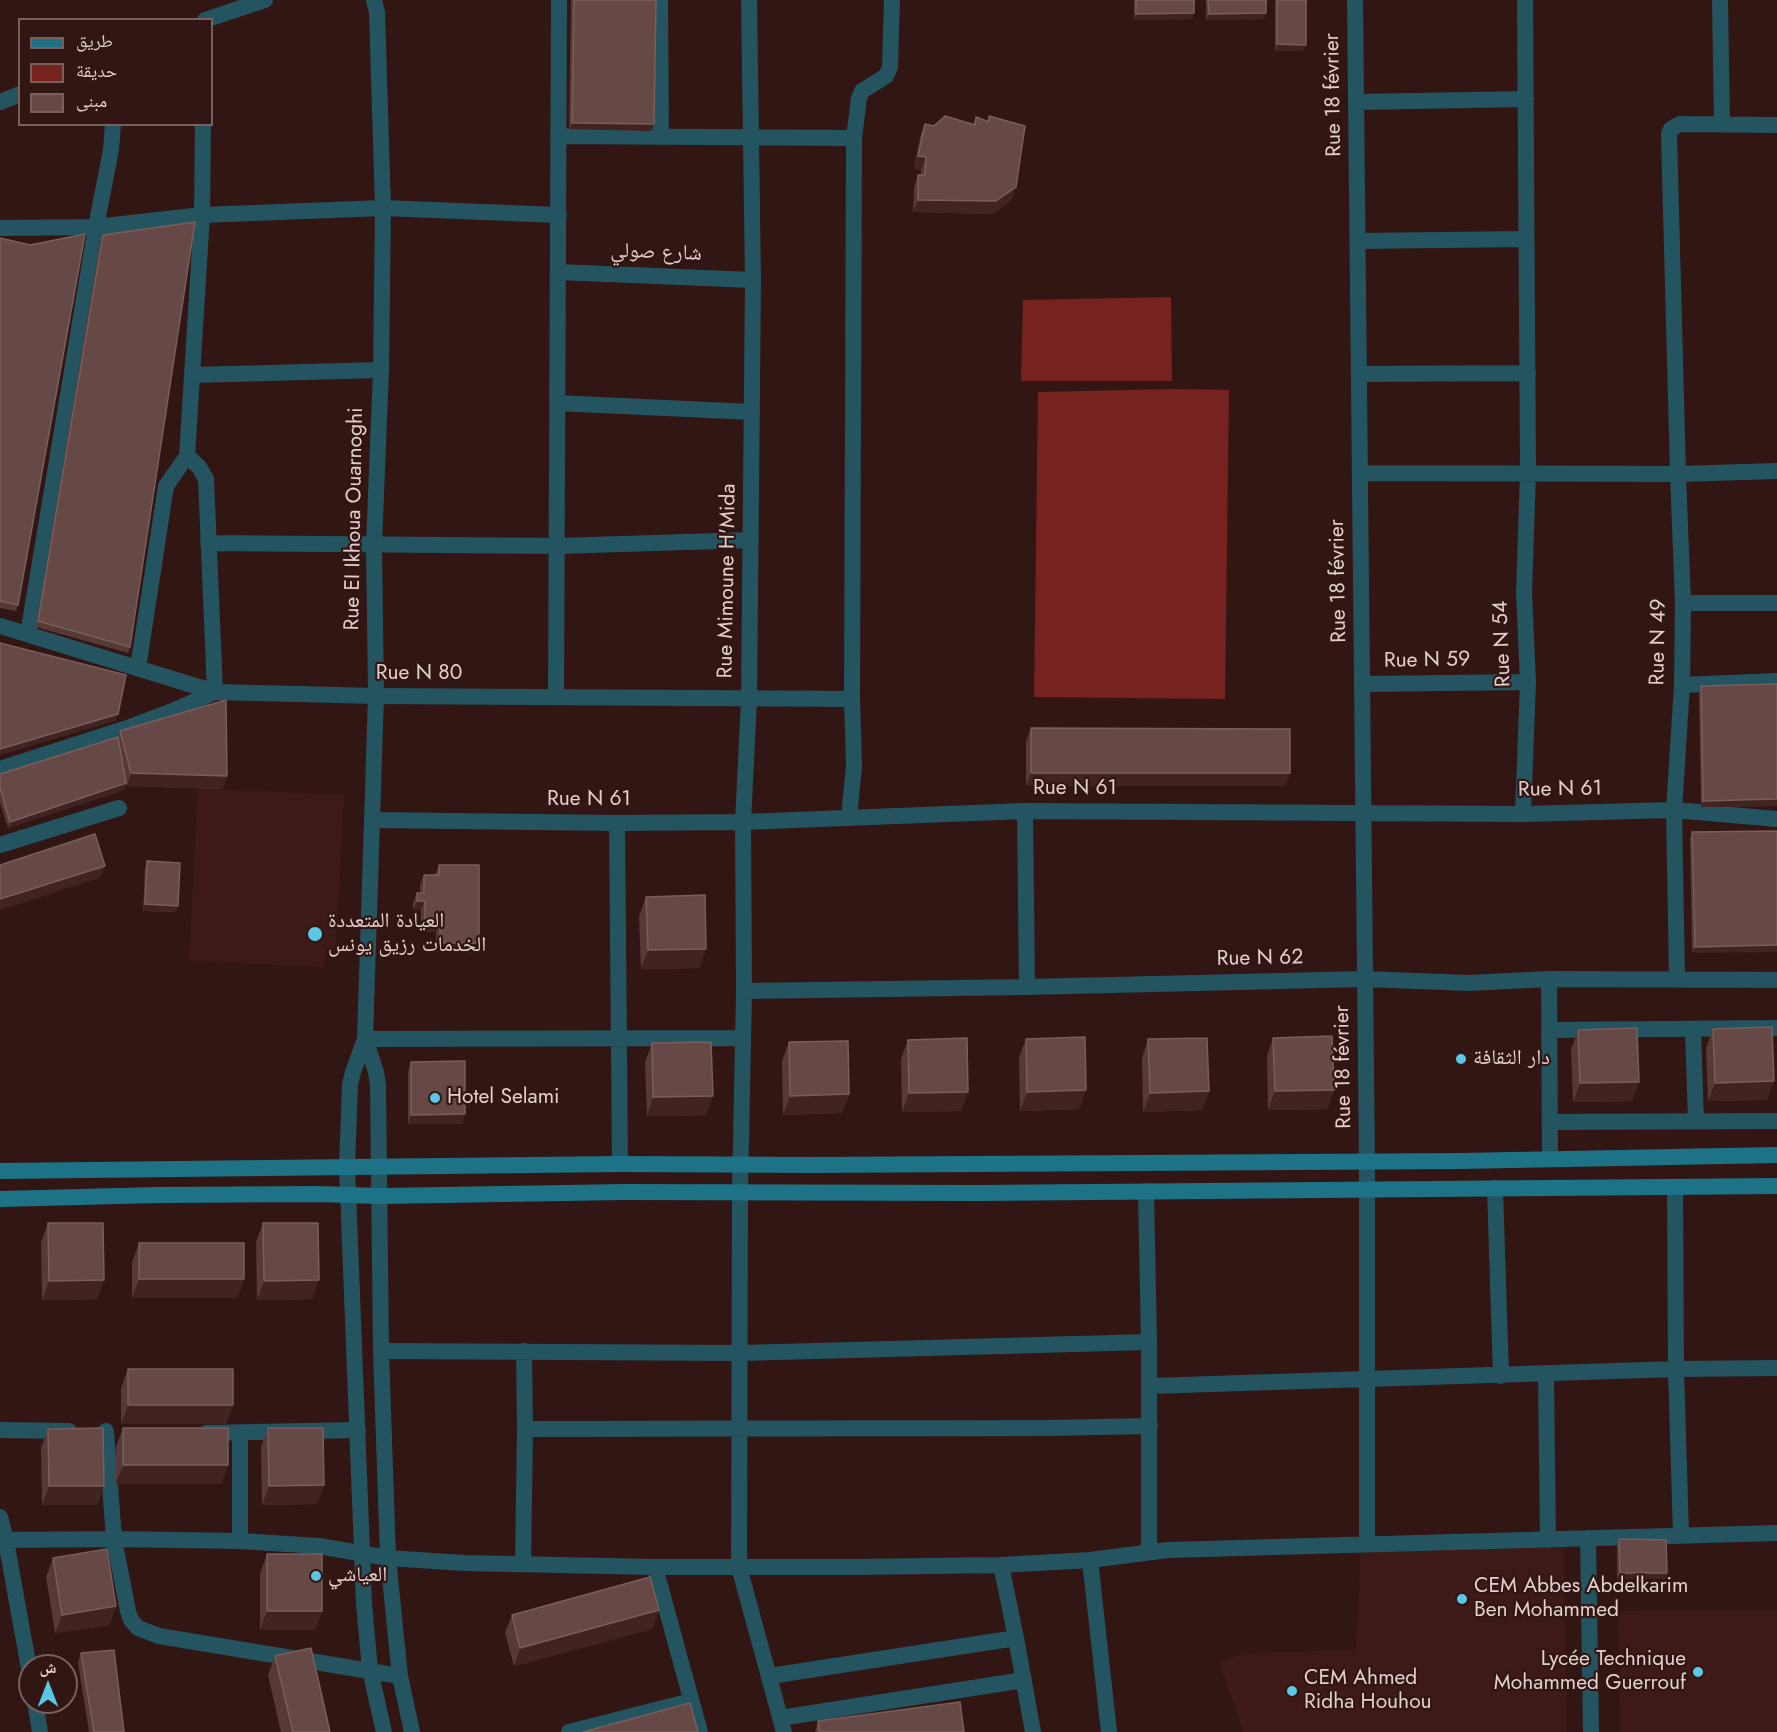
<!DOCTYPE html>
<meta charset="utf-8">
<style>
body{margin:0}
#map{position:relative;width:1777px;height:1732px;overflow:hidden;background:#311613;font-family:Jost,"Noto Naskh Arabic",sans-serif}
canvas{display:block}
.legend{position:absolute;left:18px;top:18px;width:195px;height:108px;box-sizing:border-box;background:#311613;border:2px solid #78605d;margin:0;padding:8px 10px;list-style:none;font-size:18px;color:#e3cfcc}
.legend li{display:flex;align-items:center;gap:12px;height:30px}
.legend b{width:30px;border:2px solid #78605d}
.north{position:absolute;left:18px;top:1654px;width:60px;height:60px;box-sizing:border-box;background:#311613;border:2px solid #78605d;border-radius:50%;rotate:0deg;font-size:16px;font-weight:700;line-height:24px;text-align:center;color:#e3cfcc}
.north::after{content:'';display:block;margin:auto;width:21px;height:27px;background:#5ac8e5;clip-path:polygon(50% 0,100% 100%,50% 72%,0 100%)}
</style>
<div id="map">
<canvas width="1777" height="1732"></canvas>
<ul class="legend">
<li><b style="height:8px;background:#1d7286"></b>طريق</li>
<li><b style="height:16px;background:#76231f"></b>حديقة</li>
<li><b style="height:16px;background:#664946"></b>مبنى</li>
</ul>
<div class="north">ش</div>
</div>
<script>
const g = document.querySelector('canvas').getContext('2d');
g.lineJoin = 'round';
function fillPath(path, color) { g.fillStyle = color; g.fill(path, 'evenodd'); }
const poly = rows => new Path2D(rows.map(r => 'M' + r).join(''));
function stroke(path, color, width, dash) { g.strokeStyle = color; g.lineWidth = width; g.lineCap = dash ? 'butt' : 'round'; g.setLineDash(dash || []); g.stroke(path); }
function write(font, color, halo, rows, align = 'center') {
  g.font = font + ' Jost,"Noto Naskh Arabic",sans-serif'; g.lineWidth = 4.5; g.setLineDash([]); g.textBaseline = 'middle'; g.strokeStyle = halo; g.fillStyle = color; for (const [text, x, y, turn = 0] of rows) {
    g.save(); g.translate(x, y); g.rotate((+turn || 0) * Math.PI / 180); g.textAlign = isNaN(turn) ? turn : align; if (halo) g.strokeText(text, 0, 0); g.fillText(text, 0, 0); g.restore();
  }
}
const built = poly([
 [198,788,344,795,336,948,326,948,324,967,189,961],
 [1564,1546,1567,1732,1243,1732,1219,1662,1244,1653,1356,1650,1361,1548],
 [1777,1610,1777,1732,1620,1732,1618,1611]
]);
const green = poly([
 [1171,297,1172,381,1021,381,1023,300],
 [1173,389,1229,390,1225,699,1034,697,1038,392]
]);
const minor = poly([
 [660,0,661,137],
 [749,0,753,280,749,700,743,822,744,991,740,1192,739,1567,784,1732],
 [1355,0,1367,1162,1367,1544],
 [1720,0,1722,123],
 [205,20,265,0],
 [0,102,20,94],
 [1356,102,1526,99],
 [559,136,854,138],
 [0,228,96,227,202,215,383,208,559,215],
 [1358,241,1526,239],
 [558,272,753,280],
 [1359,374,1528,373],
 [192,375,381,370],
 [557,403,752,412],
 [187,456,199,467,206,479,215,692],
 [1360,473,1678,474,1777,471],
 [208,543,557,546,751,540],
 [1683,603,1777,603],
 [0,626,215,692],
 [28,634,96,227,111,150,113,124],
 [138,668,166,486,187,456,202,215,203,124],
 [1362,684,1528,682],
 [1682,685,1777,681],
 [556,696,559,0],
 [0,769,130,727,175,710,215,692,376,696,852,699],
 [1025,811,1027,987],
 [1523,814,1528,682,1524,593,1528,473,1525,0],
 [849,818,854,766,852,699,854,138,859,98,862,91,886,76,890,67,892,0],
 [372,820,617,823,743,822,1025,811,1523,814,1674,810,1777,819],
 [617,823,620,1164],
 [0,845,119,808],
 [1549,979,1550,1158],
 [1677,979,1674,810,1682,685,1683,603,1678,474,1669,134,1671,129,1680,124,1777,125],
 [744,991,1027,987,1365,979,1468,983,1549,979,1777,980],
 [1550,1030,1777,1028],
 [1693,1030,1696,1121],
 [365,1039,743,1038],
 [1550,1122,1777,1121],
 [1675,1187,1676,1369,1681,1535],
 [1495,1188,1501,1376],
 [1146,1191,1149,1342,1149,1552],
 [381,1351,741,1353,1149,1342],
 [1546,1374,1548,1540],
 [1150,1386,1676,1369,1777,1368],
 [525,1429,1047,1428,1150,1426],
 [0,1430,69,1431],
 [106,1431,114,1539,128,1611,131,1620,138,1628,159,1636,400,1676],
 [206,1433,358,1430],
 [240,1434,240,1541],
 [0,1517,6,1541,30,1674],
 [1588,1538,1591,1732],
 [0,1540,114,1539,240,1541,319,1546,388,1558,464,1563,655,1567,855,1567,1001,1565,1090,1560,1168,1550,1777,1533],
 [1090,1560,1109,1732],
 [523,1564,525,1429,524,1351],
 [1001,1565,1016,1638,1033,1732],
 [655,1567,700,1732],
 [770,1676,1016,1638],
 [35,1702,40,1732],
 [780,1718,1024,1680],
 [569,1732,691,1701]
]);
const tertiary = poly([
 [374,0,377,12,383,208,381,370,374,545,376,696,365,1039,353,1072,350,1085,347,1166,364,1603,370,1670,384,1732],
 [365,1039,376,1072,378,1085,381,1351,388,1558,400,1676,412,1732]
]);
const secondary = poly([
 [0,1171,620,1164,813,1165,1460,1161,1777,1155],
 [0,1199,158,1195,317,1194,380,1196,625,1192,978,1193,1777,1186]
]);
const wall = poly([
 [571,0,656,0,651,131,569,129],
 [1134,0,1194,0,1192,19,1134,20],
 [1206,0,1266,0,1266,13,1264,19,1206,20],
 [1275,0,1306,0,1303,51,1275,51],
 [989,116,1016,187,1011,200,992,214,913,212,914,188,918,175,921,175,921,170,914,169,920,137,925,124,934,126,973,125,976,117,987,122],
 [103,235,130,647,128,653,36,627,100,242],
 [0,238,18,605,16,611,0,608],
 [1777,684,1777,806,1701,807,1699,692,1701,686],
 [1031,728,1290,773,1285,786,1026,786,1026,741],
 [120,731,227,776,222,789,127,786,126,784,124,790,8,828,0,802,0,774,118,737],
 [1777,831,1692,953,1690,839,1692,832],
 [147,861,178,906,175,912,143,911,145,868],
 [439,865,479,943,475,953,436,952,436,932,421,932,421,910,413,910,413,903,417,893,420,893,420,885,424,875,435,875],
 [646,897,700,968,641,969,639,916],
 [1713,1029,1774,1081,1767,1100,1708,1101,1706,1048],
 [1578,1030,1632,1101,1573,1102,1571,1049],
 [1273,1038,1334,1090,1327,1109,1268,1110,1267,1056],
 [1026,1039,1086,1090,1079,1109,1020,1111,1019,1057],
 [1148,1039,1209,1091,1202,1110,1143,1112,1142,1058],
 [908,1040,968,1092,961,1111,902,1112,901,1059],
 [789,1042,849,1094,842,1113,783,1115,782,1061],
 [652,1043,706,1115,647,1116,645,1062],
 [411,1062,462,1124,408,1124,408,1071],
 [48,1223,104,1280,97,1299,42,1300,41,1242],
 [263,1223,319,1280,312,1299,257,1300,256,1242],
 [139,1243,244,1279,237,1298,132,1298,132,1262],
 [128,1369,233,1405,226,1424,121,1424,121,1388],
 [123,1428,228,1465,221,1484,116,1484,116,1447],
 [268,1428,324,1485,317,1504,262,1505,261,1447],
 [48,1429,104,1486,97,1505,42,1505,41,1448],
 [1619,1539,1667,1573,1665,1579,1617,1579,1617,1546],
 [267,1554,322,1611,315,1630,260,1630,260,1573],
 [53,1558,116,1606,109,1625,55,1633,46,1577],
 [659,1610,652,1629,514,1666,505,1633,512,1615],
 [81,1653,124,1732,89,1732,78,1663],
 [275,1656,330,1732,281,1732,268,1675],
 [818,1721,964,1732,815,1732]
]);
const shadedWall = poly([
 [1194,13,1192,19,1134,20,1136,14],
 [1266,13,1264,19,1206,20,1209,14],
 [1277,44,1306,45,1303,51,1275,51],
 [572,123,654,124,651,131,569,129],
 [918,156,926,157,921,170,914,169],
 [1016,187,1011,200,992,214,913,212,918,200],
 [118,714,115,721,0,755,0,749],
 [131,773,227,776,222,789,127,786],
 [1031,773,1290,773,1285,786,1026,786],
 [126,783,124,790,8,828,10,822],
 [1777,799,1777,806,1701,807,1703,801],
 [105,866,100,878,0,910,0,899],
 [417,901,425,901,421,910,413,910],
 [145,904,178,906,175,912,143,911],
 [425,922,440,922,436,932,421,932],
 [440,943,479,943,475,953,436,952],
 [1777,945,1777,952,1692,953,1695,947],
 [706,949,700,968,641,969,648,950],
 [1774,1081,1767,1100,1708,1101,1715,1083],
 [1639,1082,1632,1101,1573,1102,1580,1083],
 [1086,1090,1079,1109,1020,1111,1027,1092],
 [1334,1090,1327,1109,1268,1110,1275,1091],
 [1209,1091,1202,1110,1143,1112,1150,1093],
 [968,1092,961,1111,902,1112,909,1093],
 [849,1094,842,1113,783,1115,790,1096],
 [713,1096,706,1115,647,1116,653,1097],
 [465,1114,462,1124,408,1124,411,1115],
 [139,1279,244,1279,237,1298,132,1298],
 [104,1280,97,1299,42,1300,49,1281],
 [319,1280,312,1299,257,1300,264,1281],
 [128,1405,233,1405,226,1424,121,1424],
 [123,1465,228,1465,221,1484,116,1484],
 [324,1485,317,1504,262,1505,269,1486],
 [49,1486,104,1486,97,1505,42,1505],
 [1620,1573,1667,1573,1665,1579,1617,1579],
 [116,1606,109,1625,55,1633,62,1615],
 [659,1610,652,1629,514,1666,520,1648],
 [267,1611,322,1611,315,1630,260,1630]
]);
const building = poly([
 [574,0,656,0,654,124,572,123,574,0],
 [1136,0,1194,0,1194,13,1136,14,1136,0],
 [1208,0,1266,0,1266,13,1209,14,1208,0],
 [1277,0,1306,0,1306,45,1277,44,1277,0],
 [945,116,975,125,976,117,989,122,989,116,1025,126,1016,187,996,201,918,200,918,175,925,175,926,157,918,156,925,124,934,126,945,116],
 [195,222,130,647,38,621,103,235,195,222],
 [85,234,18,605,0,601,0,238,30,245,85,234],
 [0,643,126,675,118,714,0,749,0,643],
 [1777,684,1777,799,1703,801,1701,686,1777,684],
 [226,700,227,776,131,773,120,731,226,700],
 [1031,728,1290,729,1290,773,1031,773,1031,728],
 [118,737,126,783,10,822,0,787,0,774,118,737],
 [1777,831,1777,945,1695,947,1692,832,1777,831],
 [95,834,105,866,0,899,0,865,95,834],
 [147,861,180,863,178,906,145,904,147,861],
 [439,865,479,865,479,943,440,943,440,922,425,922,425,901,417,901,417,893,424,893,424,875,439,875,439,865],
 [705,895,706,949,648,950,646,897,705,895],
 [1772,1027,1774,1081,1715,1083,1713,1029,1772,1027],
 [1637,1028,1639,1082,1580,1083,1578,1030,1637,1028],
 [1332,1036,1334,1090,1275,1091,1273,1038,1332,1036],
 [1085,1037,1086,1090,1027,1092,1026,1039,1085,1037],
 [967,1038,968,1092,909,1093,908,1040,967,1038],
 [1207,1038,1209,1091,1150,1093,1148,1039,1207,1038],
 [848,1041,849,1094,790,1096,789,1042,848,1041],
 [711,1042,713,1096,653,1097,652,1043,711,1042],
 [465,1061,465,1114,411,1115,411,1062,465,1061],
 [48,1223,103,1223,104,1280,49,1281,48,1223],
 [263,1223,318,1223,319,1280,264,1281,263,1223],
 [139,1243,244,1243,244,1279,139,1279,139,1243],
 [128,1369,233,1369,233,1405,128,1405,128,1369],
 [103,1428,104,1486,49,1486,48,1429,103,1428],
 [123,1428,228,1428,228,1465,123,1465,123,1428],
 [268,1428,323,1428,324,1485,269,1486,268,1428],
 [1619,1539,1666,1540,1667,1573,1620,1573,1619,1539],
 [107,1549,116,1606,62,1615,53,1558,107,1549],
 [267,1554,322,1554,322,1611,267,1611,267,1554],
 [650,1577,659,1610,520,1648,512,1615,650,1577],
 [311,1648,330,1732,293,1732,275,1656,311,1648],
 [114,1650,124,1732,94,1732,81,1653,114,1650],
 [960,1702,964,1732,819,1732,818,1721,960,1702],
 [690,1703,698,1732,583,1732,690,1703]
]);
const markers = [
 [315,934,8,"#5ac8e5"],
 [1461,1059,6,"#5ac8e5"],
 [435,1098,6,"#5ac8e5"],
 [316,1576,6,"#5ac8e5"],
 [1462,1599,6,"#5ac8e5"],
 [1698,1672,6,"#5ac8e5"],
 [1292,1691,6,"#5ac8e5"]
];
const streetNames = [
 ["Rue 18 février",1334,95,-91],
 ["شارع صولي",656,253,2],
 ["Rue EI Ikhoua Ouarnoghi",355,519,-89],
 ["Rue Mimoune H'Mida",728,581,-89],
 ["Rue 18 février",1339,581,-91],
 ["Rue N 49",1659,642,-89],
 ["Rue N 54",1503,644,-92],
 ["Rue N 59",1427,661,-1],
 ["Rue N 80",419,674],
 ["Rue N 61",1075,789],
 ["Rue N 61",1560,790,-1],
 ["Rue N 61",589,800],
 ["Rue N 62",1260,959,-1],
 ["Rue 18 février",1344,1067,-91]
];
const poiNames = [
 ["العيادة المتعددة",328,922],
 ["الخدمات رزيق يونس",328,946],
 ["دار الثقافة",1473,1059],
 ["Hotel Selami",447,1098],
 ["العياشي",328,1576],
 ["CEM Abbes Abdelkarim",1474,1587],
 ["Ben Mohammed",1474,1611],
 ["Lycée Technique",1686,1660,"right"],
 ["Mohammed Guerrouf",1686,1684,"right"],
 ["CEM Ahmed",1304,1679],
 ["Ridha Houhou",1304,1703]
];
fillPath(built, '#3d1a17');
fillPath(green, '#76231f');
stroke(minor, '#255461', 16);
stroke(tertiary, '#255461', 16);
stroke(secondary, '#1d7286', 16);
fillPath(wall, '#573935');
fillPath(shadedWall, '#412421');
fillPath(building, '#664946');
stroke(building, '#795e5b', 1.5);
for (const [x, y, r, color] of markers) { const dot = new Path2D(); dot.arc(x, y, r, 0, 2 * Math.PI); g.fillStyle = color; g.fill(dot); stroke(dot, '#311613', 2); }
write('21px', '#e3cfcc', '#311613', streetNames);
write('21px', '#e3cfcc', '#311613', poiNames, 'left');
</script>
